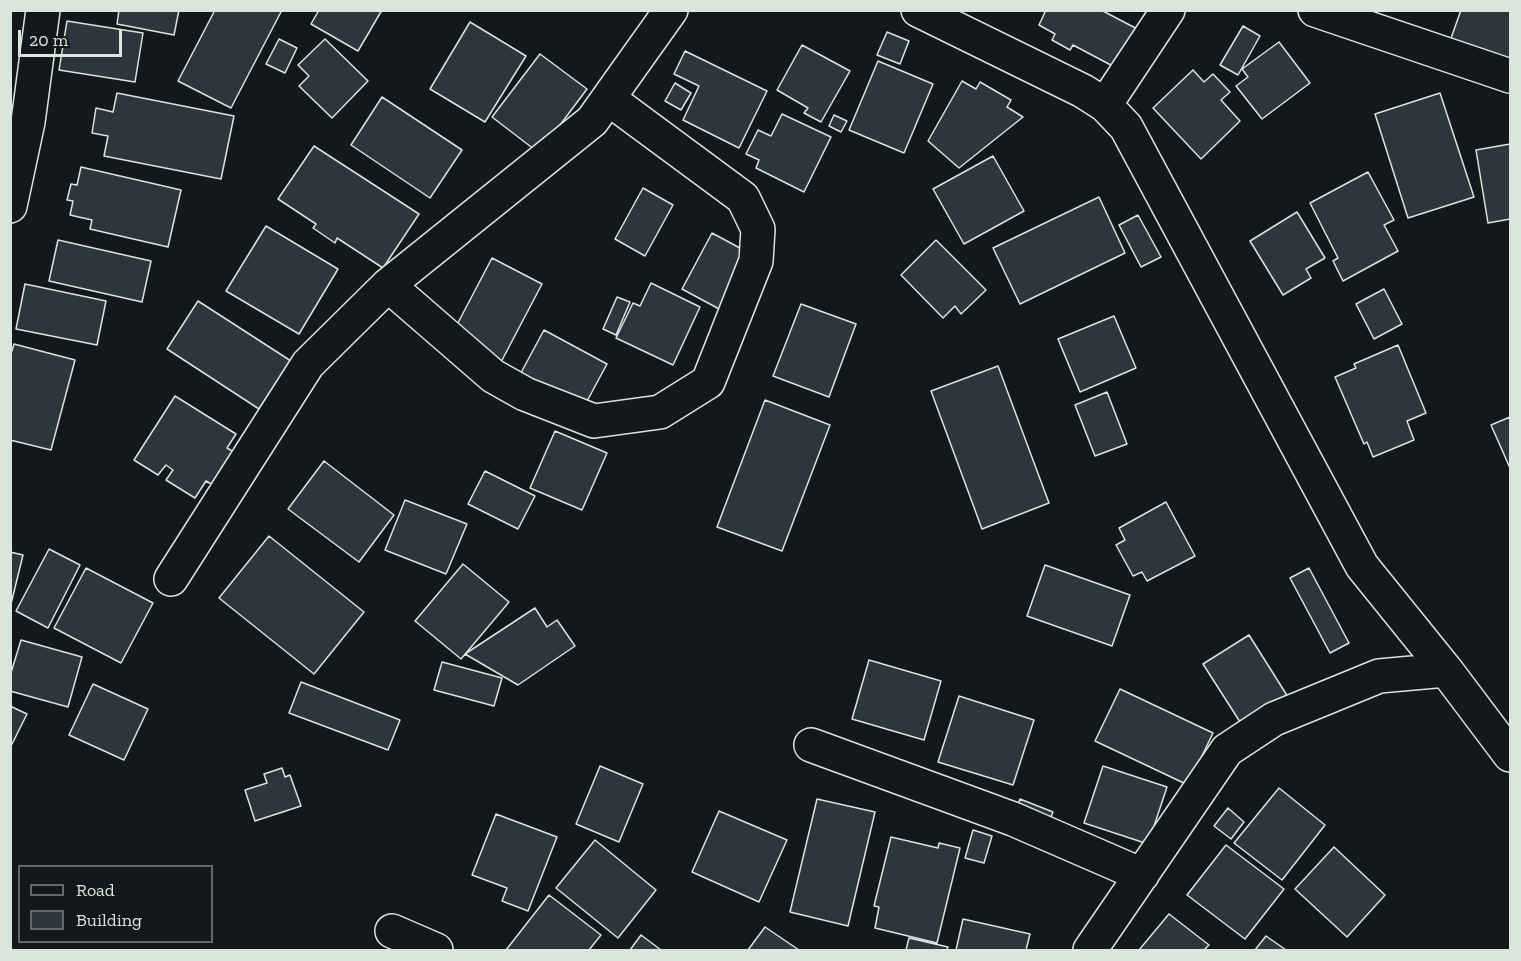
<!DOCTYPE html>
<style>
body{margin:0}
#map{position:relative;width:1521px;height:961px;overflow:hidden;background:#14181c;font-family:"Zilla Slab",serif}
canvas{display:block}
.frame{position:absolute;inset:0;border:12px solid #d8e6dc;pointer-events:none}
.legend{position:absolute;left:18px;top:865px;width:195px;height:78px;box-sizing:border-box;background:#14181c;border:2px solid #626a69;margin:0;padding:8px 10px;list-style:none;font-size:18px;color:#d8e6dc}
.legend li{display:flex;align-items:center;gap:12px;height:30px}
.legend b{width:30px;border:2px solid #626a69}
.scale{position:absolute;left:18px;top:30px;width:104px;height:27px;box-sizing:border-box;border:3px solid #d8e6dc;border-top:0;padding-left:8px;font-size:18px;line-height:21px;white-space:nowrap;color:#d8e6dc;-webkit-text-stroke:4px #14181c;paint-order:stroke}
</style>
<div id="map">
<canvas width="1521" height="961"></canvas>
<div class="frame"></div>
<ul class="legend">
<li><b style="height:8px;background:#14181c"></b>Road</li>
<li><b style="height:16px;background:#2c363c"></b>Building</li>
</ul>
<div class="scale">20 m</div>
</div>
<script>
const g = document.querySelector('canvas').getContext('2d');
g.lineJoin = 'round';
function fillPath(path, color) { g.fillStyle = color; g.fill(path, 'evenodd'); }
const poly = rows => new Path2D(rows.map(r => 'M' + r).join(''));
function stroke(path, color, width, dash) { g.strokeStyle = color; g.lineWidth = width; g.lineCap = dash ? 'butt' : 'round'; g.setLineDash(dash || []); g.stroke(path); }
const building = poly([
 [119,10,179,10,174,35,117,24,119,10],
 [215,10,282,10,231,108,178,81,215,10],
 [319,10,382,10,358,51,311,24,319,10],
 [1046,10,1101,10,1145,33,1124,72,1073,45,1070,50,1052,40,1055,34,1039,25,1046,10],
 [1461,10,1510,10,1510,62,1450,41,1461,10],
 [67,21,143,33,135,82,59,70,67,21],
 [470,22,526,56,485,122,430,89,470,22],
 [1243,26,1260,36,1238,75,1220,65,1243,26],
 [887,32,909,41,900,64,877,55,887,32],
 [279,39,297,48,285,73,266,64,279,39],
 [325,39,368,81,332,118,299,86,309,76,298,65,325,39],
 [1279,42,1310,83,1262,119,1236,86,1248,77,1242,69,1279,42],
 [802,45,850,71,821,122,804,113,808,108,777,90,802,45],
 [685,51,767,91,739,148,683,120,699,86,674,74,685,51],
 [540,54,587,89,539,153,492,117,540,54],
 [878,61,933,84,904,153,849,130,878,61],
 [1193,70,1204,82,1213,74,1230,92,1221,100,1240,121,1201,159,1153,108,1193,70],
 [962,81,976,89,980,82,1011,100,1007,107,1023,117,959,168,928,141,962,81],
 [675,83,691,93,681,110,665,101,675,83],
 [117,93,234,116,221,179,104,156,108,136,92,133,96,108,113,112,117,93],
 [1440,93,1474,197,1408,218,1375,114,1440,93],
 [382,97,462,150,430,198,351,145,382,97],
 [782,114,831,137,804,192,756,168,759,160,746,154,758,130,771,136,782,114],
 [834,115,847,121,841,132,829,126,834,115],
 [1510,144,1510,219,1488,223,1476,150,1510,144],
 [314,146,419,214,383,268,337,238,335,243,313,228,316,224,278,199,314,146],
 [993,156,1024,211,964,244,933,189,993,156],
 [81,167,181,190,168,247,90,229,92,220,70,215,73,201,67,200,71,184,77,185,81,167],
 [1368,172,1394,220,1384,225,1398,251,1343,281,1333,261,1338,258,1310,203,1368,172],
 [643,188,673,205,645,256,615,239,643,188],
 [1099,197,1125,253,1020,304,993,248,1099,197],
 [1297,212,1325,258,1306,269,1311,278,1283,295,1250,241,1297,212],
 [1138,215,1161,257,1141,267,1119,225,1138,215],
 [266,226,338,269,299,334,226,291,266,226],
 [712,233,764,261,734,317,682,289,712,233],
 [58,240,151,261,142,302,49,281,58,240],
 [936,240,986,290,961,314,955,306,943,318,901,275,936,240],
 [492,258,542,284,500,364,450,338,492,258],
 [651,283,700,307,673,365,616,338,633,303,640,306,651,283],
 [25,284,106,301,97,345,16,329,25,284],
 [1384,289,1402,324,1374,339,1356,304,1384,289],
 [617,297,630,302,616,335,603,329,617,297],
 [198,301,291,361,259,409,167,349,198,301],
 [801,304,856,324,829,397,773,376,801,304],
 [1114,316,1136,368,1080,392,1058,339,1114,316],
 [544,330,607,364,579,416,516,382,544,330],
 [14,344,75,360,51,450,10,440,10,357,14,344],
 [1398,345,1426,413,1407,421,1414,440,1373,457,1367,442,1364,444,1335,377,1356,368,1354,364,1398,345],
 [998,366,1049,503,982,529,931,391,998,366],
 [1107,392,1127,444,1095,456,1075,405,1107,392],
 [175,396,236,434,227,448,243,457,222,490,206,481,195,498,166,480,173,470,166,465,158,475,134,460,175,396],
 [765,400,830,425,782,551,717,527,765,400],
 [1510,417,1510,468,1491,425,1510,417],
 [555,431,607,453,582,510,530,488,555,431],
 [324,461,394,515,359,562,288,509,324,461],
 [485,471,535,496,518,529,468,504,485,471],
 [405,500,467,524,446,574,385,550,405,500],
 [1166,502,1195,556,1147,581,1142,572,1133,576,1116,545,1125,540,1119,528,1166,502],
 [269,536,364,612,314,674,219,598,269,536],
 [49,549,80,565,48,628,16,611,49,549],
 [10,552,23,555,10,608,10,552],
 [463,564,509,602,461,659,415,621,463,564],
 [1045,565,1130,595,1112,646,1027,616,1045,565],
 [86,568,153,603,121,663,54,628,86,568],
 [1309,568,1349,643,1330,653,1290,578,1309,568],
 [535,608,547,627,557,620,575,646,518,685,465,654,535,608],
 [1249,635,1288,697,1242,725,1203,664,1249,635],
 [21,640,82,657,68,707,10,691,10,676,21,640],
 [869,660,941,681,924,740,852,719,869,660],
 [442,662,502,678,494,706,434,690,442,662],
 [301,682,400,720,388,750,289,713,301,682],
 [93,684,148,709,124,760,69,735,93,684],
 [1120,689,1213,733,1188,785,1095,741,1120,689],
 [959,696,1034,720,1013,785,938,762,959,696],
 [10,706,27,714,10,748,10,706],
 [600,766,643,784,619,842,576,824,600,766],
 [1103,766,1167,787,1148,844,1084,823,1103,766],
 [282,768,285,777,290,775,301,806,255,821,245,790,267,783,264,774,282,768],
 [1279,788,1325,825,1282,880,1234,843,1279,788],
 [817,799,875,812,848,926,790,912,817,799],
 [1020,799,1053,812,1047,827,1014,814,1020,799],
 [1228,808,1244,822,1231,839,1214,826,1228,808],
 [719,811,787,840,759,902,692,872,719,811],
 [496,814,557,837,528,911,502,901,507,888,472,875,496,814],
 [973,830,992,836,984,863,965,858,973,830],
 [891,837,938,848,939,843,960,848,937,943,875,928,879,907,874,906,891,837],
 [595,840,656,890,618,938,556,888,595,840],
 [1226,845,1284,889,1245,939,1187,895,1226,845],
 [1334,847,1385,895,1347,937,1295,889,1334,847],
 [549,895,601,935,589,950,506,950,549,895],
 [1169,914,1209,945,1204,950,1139,950,1169,914],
 [963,919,1030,934,1026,950,956,950,963,919],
 [765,927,799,950,748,950,765,927],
 [641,935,661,950,630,950,641,935],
 [1266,936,1286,950,1255,950,1266,936],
 [909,938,948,947,947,950,906,950,909,938]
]);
const minor = poly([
 [918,10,1083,91,1105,105,1126,127,1362,566,1446,670,1510,755],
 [1315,10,1510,76],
 [1105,105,1168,10],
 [10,206,28,122,43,10],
 [388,285,493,376,525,394,594,421,660,412,708,382,756,261,758,229,743,198,609,99],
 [171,579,308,364,388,285,592,121,671,10],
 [811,745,1013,819,1142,875],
 [392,931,436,950],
 [1090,950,1227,750,1274,719,1379,676,1446,670]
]);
fillPath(building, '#2c363c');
stroke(building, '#d8e6dc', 1.5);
stroke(minor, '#d8e6dc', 36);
stroke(minor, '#14181c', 33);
</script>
